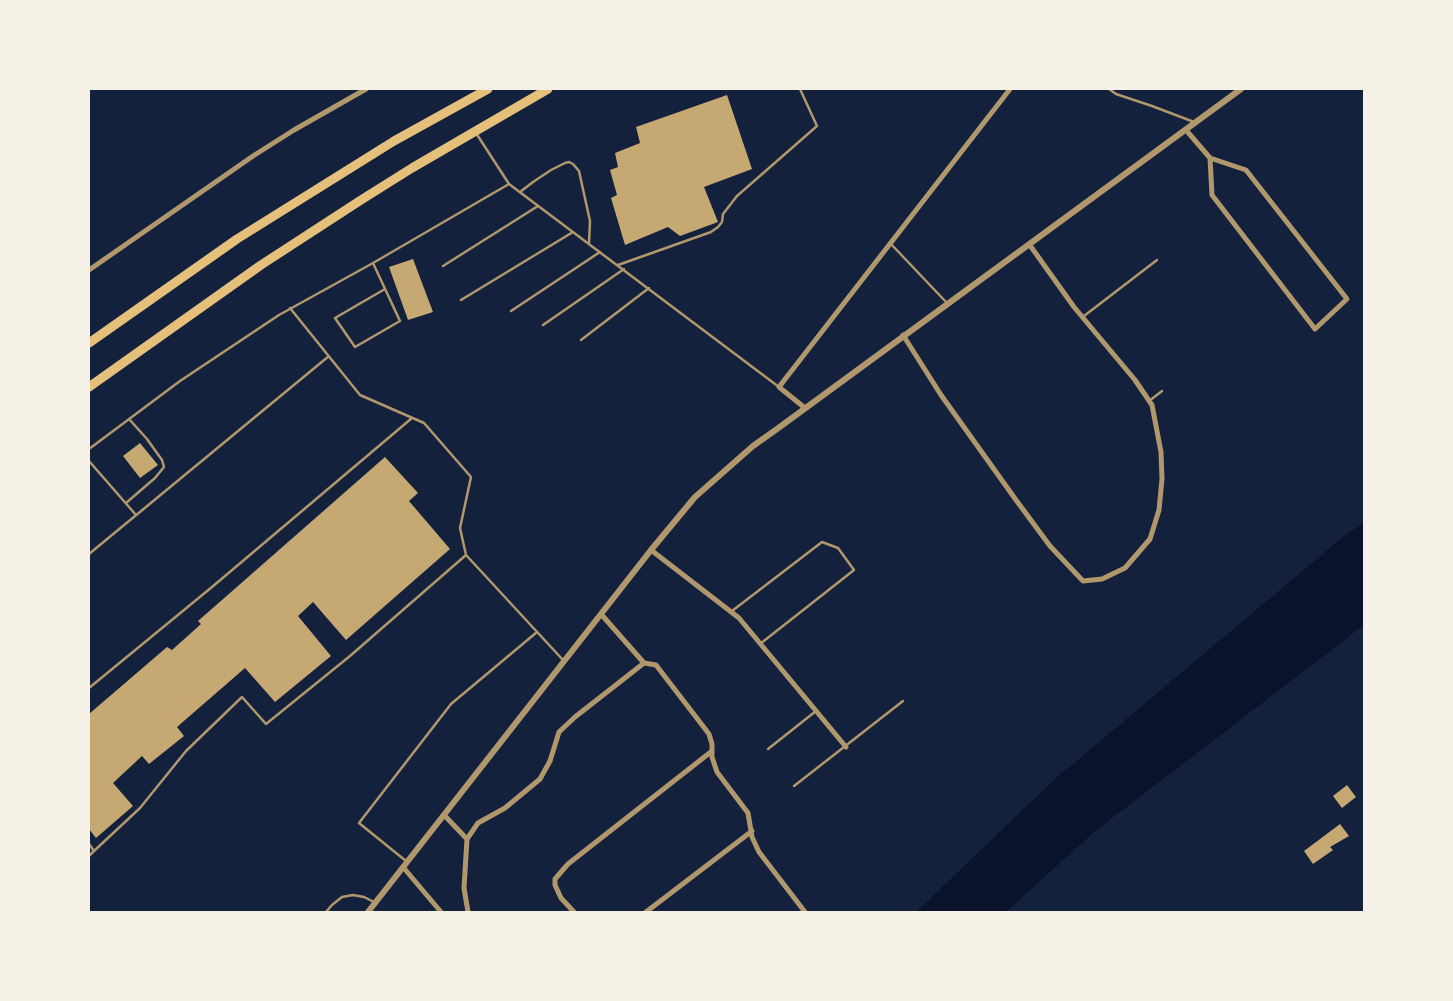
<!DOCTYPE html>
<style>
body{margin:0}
#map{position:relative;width:1453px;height:1001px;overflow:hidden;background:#14213d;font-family:Manrope,sans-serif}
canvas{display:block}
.frame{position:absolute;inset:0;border:90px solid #f6f1e7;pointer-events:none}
</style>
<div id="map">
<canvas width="1453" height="1001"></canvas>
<div class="frame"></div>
</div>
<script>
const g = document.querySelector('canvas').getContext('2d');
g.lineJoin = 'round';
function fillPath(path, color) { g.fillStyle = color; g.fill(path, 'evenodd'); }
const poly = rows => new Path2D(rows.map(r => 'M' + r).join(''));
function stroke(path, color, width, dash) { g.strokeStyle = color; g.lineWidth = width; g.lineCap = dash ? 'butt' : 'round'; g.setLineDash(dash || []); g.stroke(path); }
const water = poly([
 [1364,523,1364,625,1094,832,1006,912,916,912,1055,779,1344,536]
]);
const building = poly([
 [727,95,752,169,704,187,718,222,680,236,668,227,625,245,611,198,617,195,610,170,618,167,615,153,640,143,636,127],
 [413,259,433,312,408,320,389,267],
 [140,443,158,465,140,478,123,456],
 [385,457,418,493,409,501,450,549,346,640,313,602,298,616,331,656,275,702,245,668,177,727,184,736,149,764,142,756,113,783,133,806,96,838,89,829,89,714,167,647,172,650,201,624,198,621],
 [1347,785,1356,797,1342,808,1333,796],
 [1340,824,1349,836,1330,847,1333,850,1313,864,1304,851]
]);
const service = poly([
 [1109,89,1116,94,1152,106,1194,122],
 [509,184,779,387],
 [520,192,533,182,551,170,565,163,569,162,573,164,579,171,590,221,589,243],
 [890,243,947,303],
 [373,263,400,321,355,347,335,318,385,289],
 [618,265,711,232,718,227,722,222,723,214,737,196,817,126,800,89],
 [443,266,538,206],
 [461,300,573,232],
 [290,308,360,395,424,423,471,477,460,528,466,555,563,660],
 [511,311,600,252],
 [1084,316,1157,260],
 [543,325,624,269],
 [581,340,649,288],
 [1149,401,1162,391],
 [89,449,180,381,279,315,373,263,509,184,476,133],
 [89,461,136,515],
 [126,503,155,478,164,467,162,460,147,439,129,419],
 [89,554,329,356],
 [732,611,822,542,838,548,854,570,760,644],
 [89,688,212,587,412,418],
 [768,749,816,711],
 [794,786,903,701],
 [89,844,94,851,89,856],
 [94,851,140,808,186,751,242,697,266,724,350,656,466,555],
 [406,861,359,823,451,704,537,632],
 [326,912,332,905,342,897,353,895,364,897,374,902]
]);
const minor = poly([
 [1186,130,1210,158,1212,195,1315,329,1347,299,1246,170,1210,158],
 [89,270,253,156,294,130,366,89],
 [903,335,941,395,1016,500,1050,546,1083,581,1102,579,1125,568,1150,539,1159,510,1162,479,1161,452,1152,405,1135,380,1074,307,1029,244],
 [805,408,779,387,1010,89],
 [651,550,739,618,846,747],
 [601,614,644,663,656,665,709,734,712,744,712,757,717,772,748,813,752,837,759,852,805,912],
 [444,815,467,839],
 [403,867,441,912],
 [468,912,464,888,467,839,478,823,505,808,540,779,550,761,559,732,575,717,644,663],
 [574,912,561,898,555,885,555,879,568,864,712,751],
 [646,912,752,831]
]);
const tertiary = poly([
 [368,912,651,550,695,497,753,446,777,429,1241,89]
]);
const trunk = poly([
 [89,343,237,239,394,141,488,89],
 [89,387,261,265,361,200,412,168,548,89]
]);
fillPath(water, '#0b132b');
fillPath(building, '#c6a872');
stroke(service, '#b1986c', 2.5);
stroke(minor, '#b1986c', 5);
stroke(tertiary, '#b1986c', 6);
stroke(trunk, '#e5c07b', 9);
</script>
